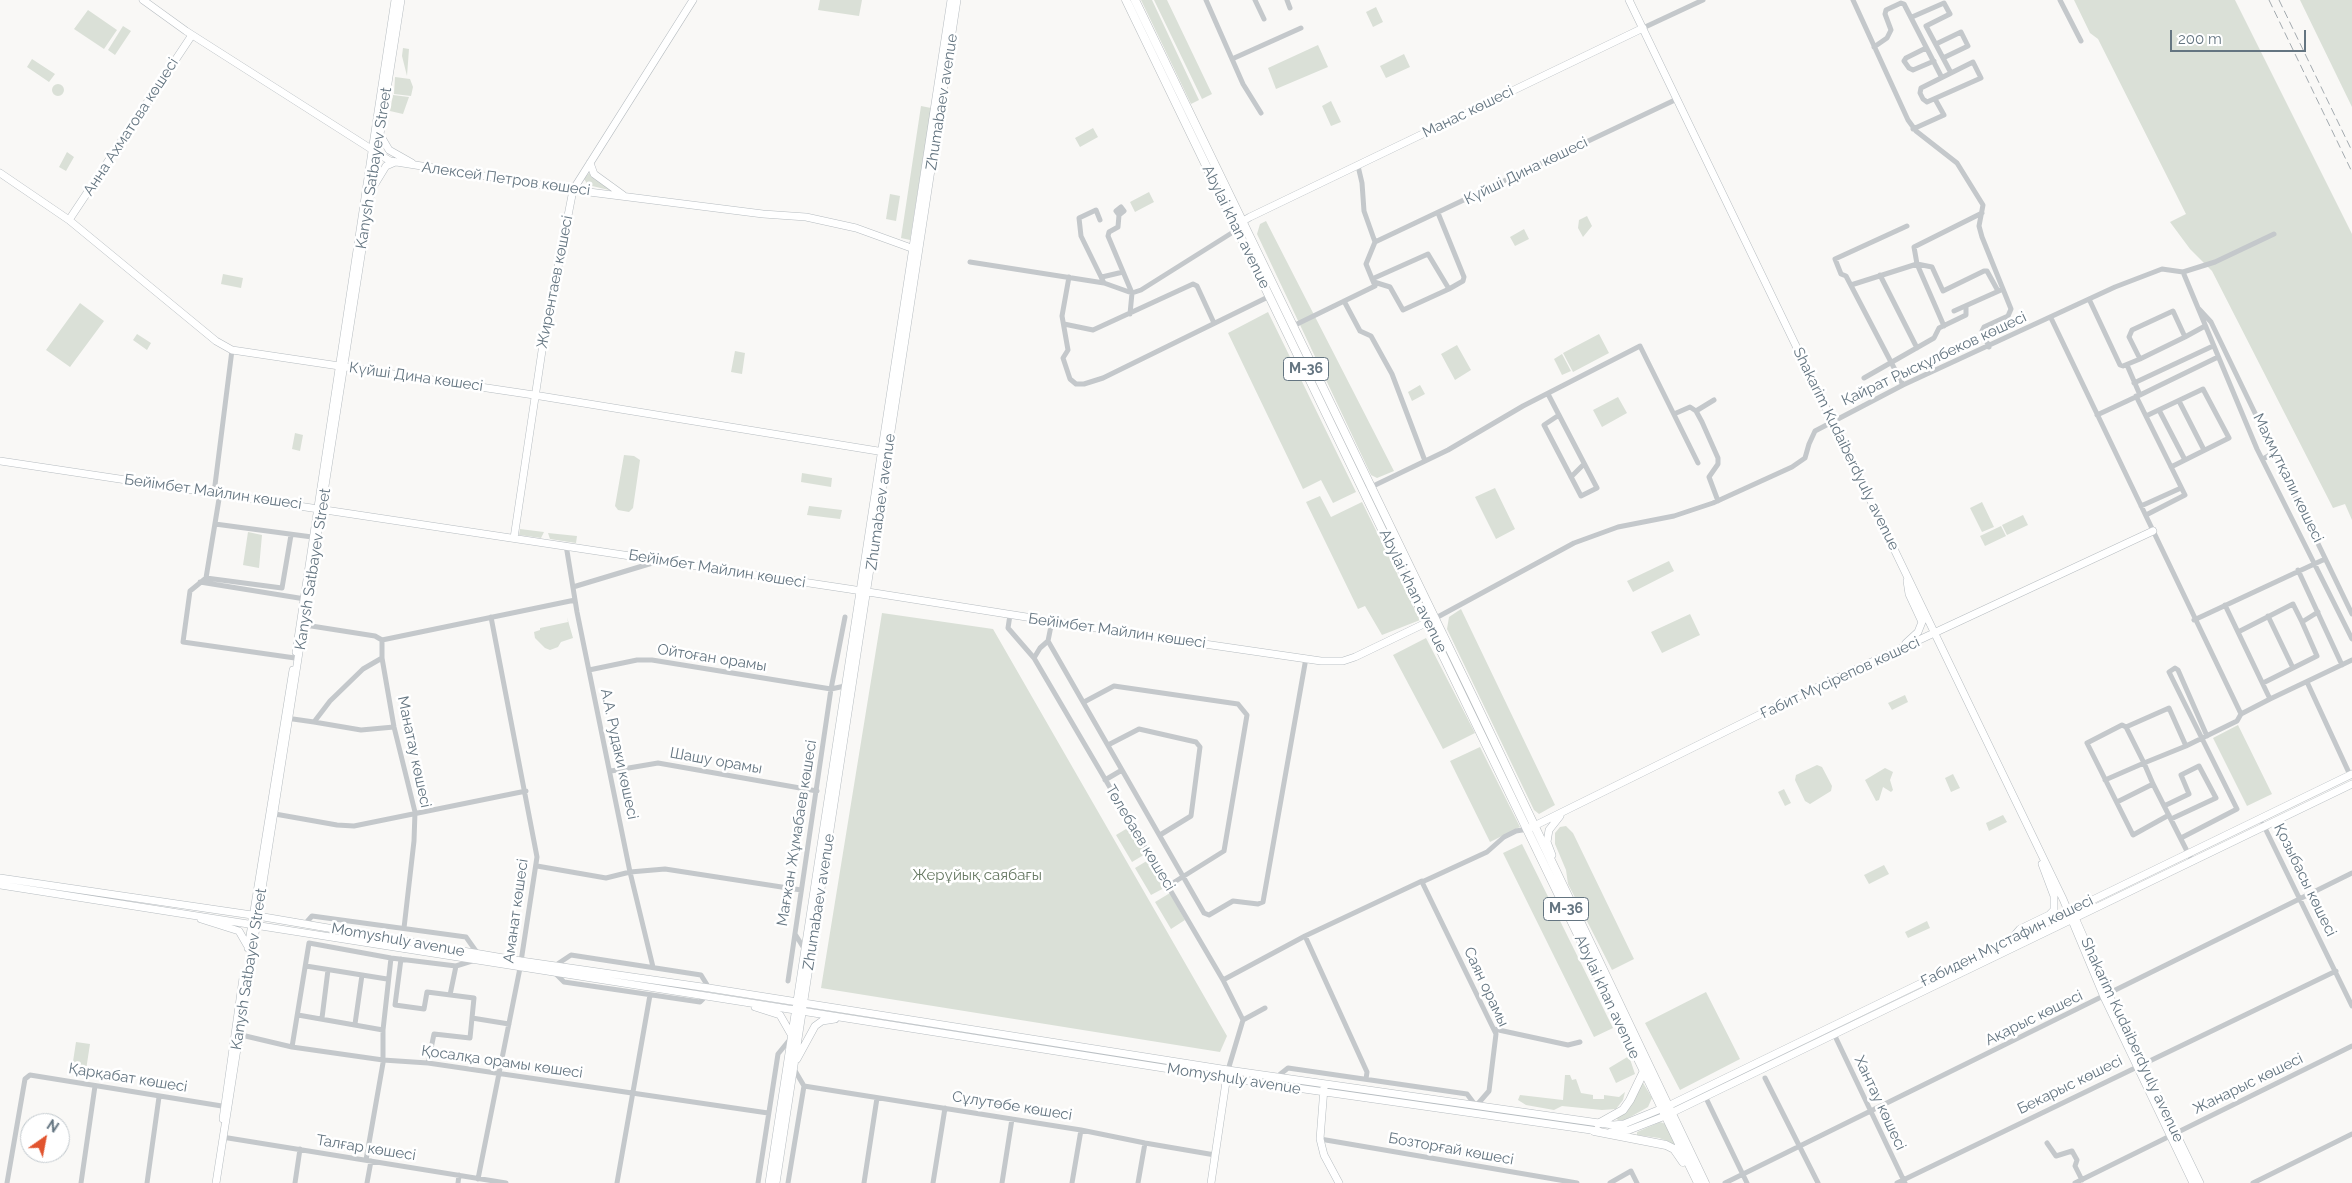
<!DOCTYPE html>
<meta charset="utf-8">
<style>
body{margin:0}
#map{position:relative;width:2352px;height:1183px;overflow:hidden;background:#f9f8f6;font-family:Raleway,sans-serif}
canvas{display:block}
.north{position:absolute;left:20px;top:1113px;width:50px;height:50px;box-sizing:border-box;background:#fff;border:1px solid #c1c8cd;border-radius:50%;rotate:33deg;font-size:14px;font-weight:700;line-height:20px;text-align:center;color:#647581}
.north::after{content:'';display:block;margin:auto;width:18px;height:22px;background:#e1542e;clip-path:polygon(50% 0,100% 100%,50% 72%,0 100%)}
.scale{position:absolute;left:2170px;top:30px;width:136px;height:22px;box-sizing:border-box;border:2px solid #647581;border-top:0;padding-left:6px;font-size:15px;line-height:18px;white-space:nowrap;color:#647581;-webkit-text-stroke:4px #fff;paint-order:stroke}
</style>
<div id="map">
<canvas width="2352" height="1183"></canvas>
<div class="north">N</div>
<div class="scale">200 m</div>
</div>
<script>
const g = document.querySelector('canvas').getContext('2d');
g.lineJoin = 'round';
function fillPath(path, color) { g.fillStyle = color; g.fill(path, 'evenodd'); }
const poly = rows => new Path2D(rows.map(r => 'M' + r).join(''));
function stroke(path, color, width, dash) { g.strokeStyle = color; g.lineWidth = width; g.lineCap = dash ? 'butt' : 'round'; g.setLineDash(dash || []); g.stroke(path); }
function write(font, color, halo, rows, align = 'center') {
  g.font = font + ' Raleway,sans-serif'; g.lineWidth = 5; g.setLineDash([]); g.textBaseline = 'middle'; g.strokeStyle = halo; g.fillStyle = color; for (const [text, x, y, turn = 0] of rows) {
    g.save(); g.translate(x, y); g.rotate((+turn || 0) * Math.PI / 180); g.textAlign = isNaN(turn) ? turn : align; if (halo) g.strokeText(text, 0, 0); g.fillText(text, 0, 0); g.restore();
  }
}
const green = poly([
 [820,0,862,0,859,16,818,10],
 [1141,0,1152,0,1199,100,1191,104],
 [1154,0,1167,0,1212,94,1202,99],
 [2074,0,2235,0,2352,234,2352,520,2345,504,2333,508,2212,271,2190,249,2170,222,2186,214,2098,39,2090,33],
 [2300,0,2352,0,2352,107],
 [1376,7,1383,22,1373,27,1366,12],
 [88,10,117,30,104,49,74,29],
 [123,26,131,31,115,55,108,50],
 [1318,45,1328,67,1276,89,1268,68],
 [403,48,409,49,407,76,402,56],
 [1404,54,1410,67,1386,78,1380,66],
 [32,59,55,74,49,82,27,67],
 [395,77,410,79,413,87,411,96,394,94],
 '52 90a6 6 0 1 1 12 0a6 6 0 1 1-12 0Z',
 [393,95,409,97,403,114,390,111],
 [1331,101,1341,122,1331,126,1322,106],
 [921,106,931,108,910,240,901,238],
 [1093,128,1098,137,1080,147,1075,138],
 [67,152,74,157,66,171,59,167],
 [589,173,613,191,588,185,584,179],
 [1149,192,1154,202,1135,212,1130,202],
 [890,194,900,196,896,221,886,219],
 [1587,216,1592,226,1583,237,1578,228,1579,220],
 [1266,221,1394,471,1377,478,1371,475,1257,234,1260,224],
 [1524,229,1529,239,1515,246,1510,237],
 [223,274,243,278,241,288,221,284],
 [80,303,104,321,70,367,46,350],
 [1268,312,1356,492,1333,503,1321,480,1303,489,1228,333],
 [137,334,151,343,147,350,133,340],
 [1599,334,1609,353,1573,372,1563,353],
 [1457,345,1471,370,1455,380,1441,354],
 [735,351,745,353,742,374,731,372],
 [1562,354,1571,371,1562,375,1554,359],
 [1420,385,1425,394,1412,401,1408,392],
 [1618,397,1627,413,1602,427,1593,410],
 [295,433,303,435,300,451,292,449],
 [624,455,634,456,640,460,633,508,629,512,618,510,615,506],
 [802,473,832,478,831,487,801,482],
 [1495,488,1515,529,1496,539,1475,497],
 [1320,496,1331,517,1362,502,1420,620,1382,635,1365,606,1358,609,1306,502],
 [1982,502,1994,527,1982,532,1970,508],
 [809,506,842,510,840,519,807,515],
 [2023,515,2028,525,2007,535,2002,525],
 [2001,526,2006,536,1985,546,1980,536],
 [520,529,544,532,541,538,519,535],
 [248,532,262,535,259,568,243,565],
 [548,533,577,536,576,543,550,539],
 [1669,561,1674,571,1633,592,1627,581],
 [1461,609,1555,805,1539,814,1534,810,1447,629,1449,617],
 [882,613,993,629,1227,1036,1220,1052,821,988],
 [1690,614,1700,635,1662,653,1651,632],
 [567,617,573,638,561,642,558,647,550,650,545,648,535,638,534,632,540,630,540,628,568,622],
 [1426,638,1475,733,1443,749,1393,655],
 [1905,695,1908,702,1892,710,1888,703],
 [2238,725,2272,794,2247,806,2213,738],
 [1480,747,1520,827,1490,842,1450,761],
 [1817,765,1822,767,1832,786,1831,791,1810,804,1805,801,1795,780,1796,775],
 [1885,768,1893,772,1890,780,1893,790,1891,792,1883,787,1879,800,1876,801,1865,780],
 [1953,774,1960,788,1951,792,1945,778],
 [1784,789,1791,803,1785,806,1778,792],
 [2003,815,2007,822,1989,831,1986,823],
 [1131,826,1147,853,1132,862,1116,835],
 [1566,826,1573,833,1634,959,1612,970,1568,884,1566,870,1555,844,1555,833,1560,827],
 [1522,844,1613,1028,1594,1037,1503,853],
 [1150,859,1166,887,1151,895,1135,868],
 [1884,865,1889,874,1869,884,1864,875],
 [1170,893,1185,920,1171,929,1155,902],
 [1927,921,1930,928,1908,938,1905,932],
 [1706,992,1740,1059,1680,1090,1645,1023],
 [76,1042,90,1044,86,1070,72,1068],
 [1629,1056,1635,1074,1616,1083,1609,1068],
 [1565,1075,1570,1075,1572,1080,1576,1079,1581,1093,1593,1095,1593,1099,1604,1099,1604,1095,1619,1097,1625,1092,1623,1100,1616,1109,1602,1110,1562,1106,1554,1110,1526,1105,1518,1100,1520,1095,1563,1100],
 [1642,1081,1652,1098,1648,1107,1625,1120,1618,1120,1615,1117,1635,1098],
 [1660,1122,1666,1124,1679,1150,1670,1142,1659,1138,1637,1135,1637,1132]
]);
const street = poly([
 [1206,0,1243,84,1261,113],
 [1255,0,1264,19],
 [1287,0,1290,8],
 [1853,0,1908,120,1916,131,1957,163,1983,205,1979,226,1982,237,2011,309,2008,316,1984,327,1982,331,1989,347],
 [2060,0,2081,41],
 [1912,17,1944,3,1950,14,1926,26,1951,73],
 [1643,28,1703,0],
 [1936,44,1961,32,1968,46,1943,58],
 [1874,47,1887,38,1891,30,1885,14,1886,10,1901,3,1904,4,1941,76],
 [1926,48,1906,58,1904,61,1909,68,1913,70,1934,61],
 [1232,59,1301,28],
 [1973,62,1981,78,1927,102,1923,99,1920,93,1921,88,1973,62],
 [1913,129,1944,115,1935,99],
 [1358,166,1362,183,1364,211,1375,242],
 [1438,213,1464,277,1463,281,1449,289],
 [1119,215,1124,211,1121,207,1116,211,1119,215,1118,227,1109,232,1108,236,1132,293,1130,314],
 [1100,220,1096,210,1079,218,1081,236,1104,283],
 [1375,242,1677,99],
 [970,262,1104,283,1132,293,1141,290,1238,229],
 [2183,272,2257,449,2352,639],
 [1880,275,1917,348],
 [1069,277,1062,316,1068,350,1063,358,1070,379,1076,384,1084,384,1103,378,1270,296],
 [1102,277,1123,272],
 [1372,279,1428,254,1449,289,1403,310,1390,287,1374,282],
 [1851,285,1917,264,1932,267,1943,291,1984,271,1987,271,1998,291],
 [2089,299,2120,365,2123,366,2140,359],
 [1344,301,1360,331,1371,336,1392,374,1425,461],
 [2199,309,2211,322,2352,614],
 [1954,311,2001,290],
 [2051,318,2241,714],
 [1064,324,1093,330,1193,284,1197,286,1214,323],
 [1293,326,1375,286,1366,264,1375,242],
 [1944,326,1917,264,1914,247,1982,213],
 [2185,337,2173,311,2132,330,2129,337,2140,359,2185,337,2205,326],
 [1864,378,1934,338,1939,328,1966,315,1966,306],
 [2134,383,2213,346],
 [1903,385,1846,276,1841,274,1835,259,1907,226],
 [1548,394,1597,488,1581,496,1544,425,1559,415],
 [2140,395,2218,357],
 [2136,396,2185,495,2146,515],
 [2179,401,2204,450],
 [2159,410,2185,460],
 [1696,411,1714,400],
 [1674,414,1690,407,1696,411,1702,422,1718,458,1718,464,1709,477,1718,501],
 [2097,415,2140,395,2127,365],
 [2146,416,2203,389,2229,438,2171,467],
 [2263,459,2275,452],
 [1571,477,1584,464],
 [1369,488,1448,450,1523,406,1640,346,1698,463],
 [214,493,232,350],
 [220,493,206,578,190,591,183,642,295,658],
 [2141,506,2181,488],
 [215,524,312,537],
 [566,545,577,612,630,872,653,967],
 [2298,570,2342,665],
 [206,578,282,588,291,535],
 [200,582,305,599],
 [573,587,659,561],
 [1010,615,1008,628,1034,658,1223,980,1243,1020,1228,1070],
 [2268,616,2293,668],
 [1434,619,1574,543,1618,527,1674,516,1713,503,1792,467,1805,458,1809,444,1815,431,1903,385,2115,287,2162,269,2183,272,2215,262,2274,234],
 [2194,620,2325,559],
 [1052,621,1048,641,1204,913,1209,915,1233,901,1258,904,1263,902,1306,658],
 [305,625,375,636,382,640,575,600],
 [2238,632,2293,604,2302,622],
 [382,640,382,658,394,727,415,812,414,841,404,928],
 [1034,658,1040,648,1048,641],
 [589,670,637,660,652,660,831,689,845,686],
 [2307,682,2350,775],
 [2263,683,2317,656,2302,622,2318,612],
 [2270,699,2352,660],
 [1084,702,1114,686,1238,704,1247,715,1224,851,1168,886],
 [286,718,314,722,330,701,363,669,382,658],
 [314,722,361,730,394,727],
 [2126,727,2122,725,2087,743,2133,835,2169,815],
 [1108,745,1139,729,1196,742,1200,747,1191,816,1160,835],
 [2186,746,2237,721,2241,714,2270,699,2225,605],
 [611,771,658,763,817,791],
 [1105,780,1122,770],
 [2105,780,2144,763,2186,746,2169,708,2126,727,2144,763,2153,784,2192,861],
 [2117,802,2153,784],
 [2164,806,2189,794,2181,775,2199,766,2216,798,2171,819],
 [275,814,337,825,354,826,526,791],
 [2263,824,2352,1006],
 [2181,838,2237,809,2169,672,2175,668,2178,670,2207,736],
 [537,866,606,878,630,872,665,869,801,890],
 [305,924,312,916,466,937,478,954],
 [795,934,805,950],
 [1305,936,1367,1072,1366,1079],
 [401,959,395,1005,424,1009,427,992,474,998,470,1038,434,1034,428,1063],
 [556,965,571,955,701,975,709,988],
 [306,966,387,979],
 [555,973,564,982,700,1002,706,996],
 [1223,980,1305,936,1422,881],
 [788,981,831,689,845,617],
 [450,995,456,966],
 [298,1015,383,1030],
 [322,1018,328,970],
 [472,1018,509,1024],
 [1243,1020,1265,1008],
 [355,1024,362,975],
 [1494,1029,1568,1045,1580,1042],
 [237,1034,292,1047,383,1060,428,1063,768,1113],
 [1834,1034,1905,1183],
 [292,1047,309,943,391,958,456,966,475,960],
 [1278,1076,1288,1068,1467,1094,1476,1106,1489,1091,1496,1034,1422,882,1487,852,1504,837,1516,831,1528,829],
 [1765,1078,1818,1183],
 [804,1086,1081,1130,1145,1143,1215,1155],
 [1705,1096,1747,1183],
 [222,1137,506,1183],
 [1320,1139,1577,1183],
 [2047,1143,2056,1156,2072,1151,2077,1160,2075,1166,2082,1180],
 [366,1160,383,1063,383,1030,391,958],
 [478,1179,520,968,537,857,491,617],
 [7,1183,25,1079,30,1075,228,1107],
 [81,1183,95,1086],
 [147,1183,159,1097],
 [295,1183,300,1149],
 [367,1183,371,1161],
 [458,1183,459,1175],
 [617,1183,650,995],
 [758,1183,778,1054,791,1038],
 [788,1183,804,1086,794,1069],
 [864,1183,877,1098],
 [933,1183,945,1108],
 [1002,1183,1012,1119],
 [1072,1183,1081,1130],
 [1138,1183,1145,1143],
 [1610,1183,1631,1171,1637,1183],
 [1725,1183,2352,873],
 [1897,1183,2336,971],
 [2075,1183,2352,1046],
 [2253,1183,2352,1134]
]);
const secondary = poly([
 [143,0,186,31,390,161,573,190,763,214,806,217,856,228,914,249],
 [1629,0,2063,899,2104,997,2193,1183],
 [379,133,389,150,412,163],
 [590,163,594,174,623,195],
 [0,173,69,220,216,341,232,350,534,395,884,452],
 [375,184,386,166,395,162],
 [69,220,192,35],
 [1240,226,1243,221,1250,217,1643,28],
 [0,461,849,589,1115,631,1321,661,1343,661,1355,657,1432,620],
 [514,538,543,344,573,190,693,0],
 [1906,643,1918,632,1922,622,1909,594,1907,581],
 [296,652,395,0],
 [1528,829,1773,708,2153,531],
 [1552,855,1547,842,1549,830,1560,816],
 [0,878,252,915,521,961,709,988,1228,1070,1613,1125,1624,1124,1668,1106,2352,774],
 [0,885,1227,1078,1598,1131],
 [2073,913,2109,995,2200,1183],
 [201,919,239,931,247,945],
 [2013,937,2020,929,2049,915,2054,910,2054,896,2042,864],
 [248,948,293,670],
 [755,1007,780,1015,792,1036],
 [797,1059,815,1026,822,1021,835,1019],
 [1324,1088,1320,1139,1324,1155,1339,1183],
 [223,1119,243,978],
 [1611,1132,1629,1130,1665,1116,2352,784],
 [216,1183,401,0],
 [769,1183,951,0],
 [776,1183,957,0],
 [1211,1183,1227,1075]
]);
const primary = poly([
 [1126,0,1698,1183],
 [1135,0,1473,697,1705,1183],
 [1598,1124,1623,1110,1630,1100,1643,1073],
 [1594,1131,1666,1145,1674,1149,1683,1162]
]);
const rail = poly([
 [2269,0,2352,172],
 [2279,0,2352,151]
]);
const shields = [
 [1306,369,45],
 [1566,909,45]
];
const shieldNames = [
 ["M-36",1306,369],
 ["M-36",1566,909]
];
const streetNames = [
 ["Zhumabaev avenue",942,102,-81],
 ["Манас көшесі",1468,112,-26],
 ["Анна Ахматова көшесі",131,127,-57],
 ["Kanysh Satbayev Street",374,168,-81],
 ["Күйші Дина көшесі",1526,171,-26],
 ["Алексей Петров көшесі",506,179,8],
 ["Abylai khan avenue",1236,227,64],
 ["Жирентаев көшесі",555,282,-79],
 ["Қайрат Рысқұлбеков көшесі",1934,359,-25],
 ["Күйші Дина көшесі",416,377,8],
 ["Shakarim Kudaiberdyuly avenue",1846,449,64],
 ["Махмұтқали көшесі",2288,478,64],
 ["Бейімбет Майлин көшесі",213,492,8],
 ["Zhumabaev avenue",881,502,-82],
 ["Kanysh Satbayev Street",313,569,-81],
 ["Бейімбет Майлин көшесі",717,569,9],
 ["Abylai khan avenue",1413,591,64],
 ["Бейімбет Майлин көшесі",1117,631,8],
 ["Ойтоған орамы",712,658,9],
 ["Ғабит Мүсірепов көшесі",1840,678,-25],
 ["Манатау көшесі",414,752,78],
 ["А.А. Рудаки көшесі",619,754,78],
 ["Шашу орамы",716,761,10],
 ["Мағжан Жұмабаев көшесі",797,833,-81],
 ["Төлебаев көшесі",1140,838,59],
 ["Қозыбасы көшесі",2305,880,64],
 ["Zhumabaev avenue",819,902,-81],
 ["Аманат көшесі",516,911,-82],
 ["Momyshuly avenue",398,940,10],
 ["Ғабиден Мұстафин көшесі",2007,941,-26],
 ["Kanysh Satbayev Street",249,969,-81],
 ["Саян орамы",1486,987,65],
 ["Abylai khan avenue",1607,997,65],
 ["Ақарыс көшесі",2034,1018,-26],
 ["Shakarim Kudaiberdyuly avenue",2132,1040,65],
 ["Қосалқа орамы көшесі",502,1062,8],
 ["Қарқабат көшесі",128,1078,9],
 ["Momyshuly avenue",1234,1079,9],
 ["Жанарыс көшесі",2248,1084,-26],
 ["Бекарыс көшесі",2070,1085,-26],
 ["Хантау көшесі",1880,1103,65],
 ["Сұлутөбе көшесі",1012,1106,9],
 ["Талғар көшесі",366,1148,9],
 ["Бозторғай көшесі",1451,1149,10]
];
const parkNames = [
 ["Жерұйық саябағы",977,875]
];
fillPath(green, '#dae0d7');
stroke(secondary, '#b6bcc0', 8);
stroke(primary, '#b7bcbf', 9);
stroke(street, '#c4c8cb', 5);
stroke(secondary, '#fff', 7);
stroke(primary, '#fff', 8);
stroke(rail, '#a3aaaf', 1, [8, 4]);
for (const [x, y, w] of shields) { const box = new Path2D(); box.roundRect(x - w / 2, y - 11.5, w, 23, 4); g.fillStyle = '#fff'; g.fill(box); stroke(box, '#647581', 1); }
write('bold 14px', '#647581', null, shieldNames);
write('15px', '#647581', '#fff', streetNames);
write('15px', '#677963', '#fff', parkNames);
</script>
